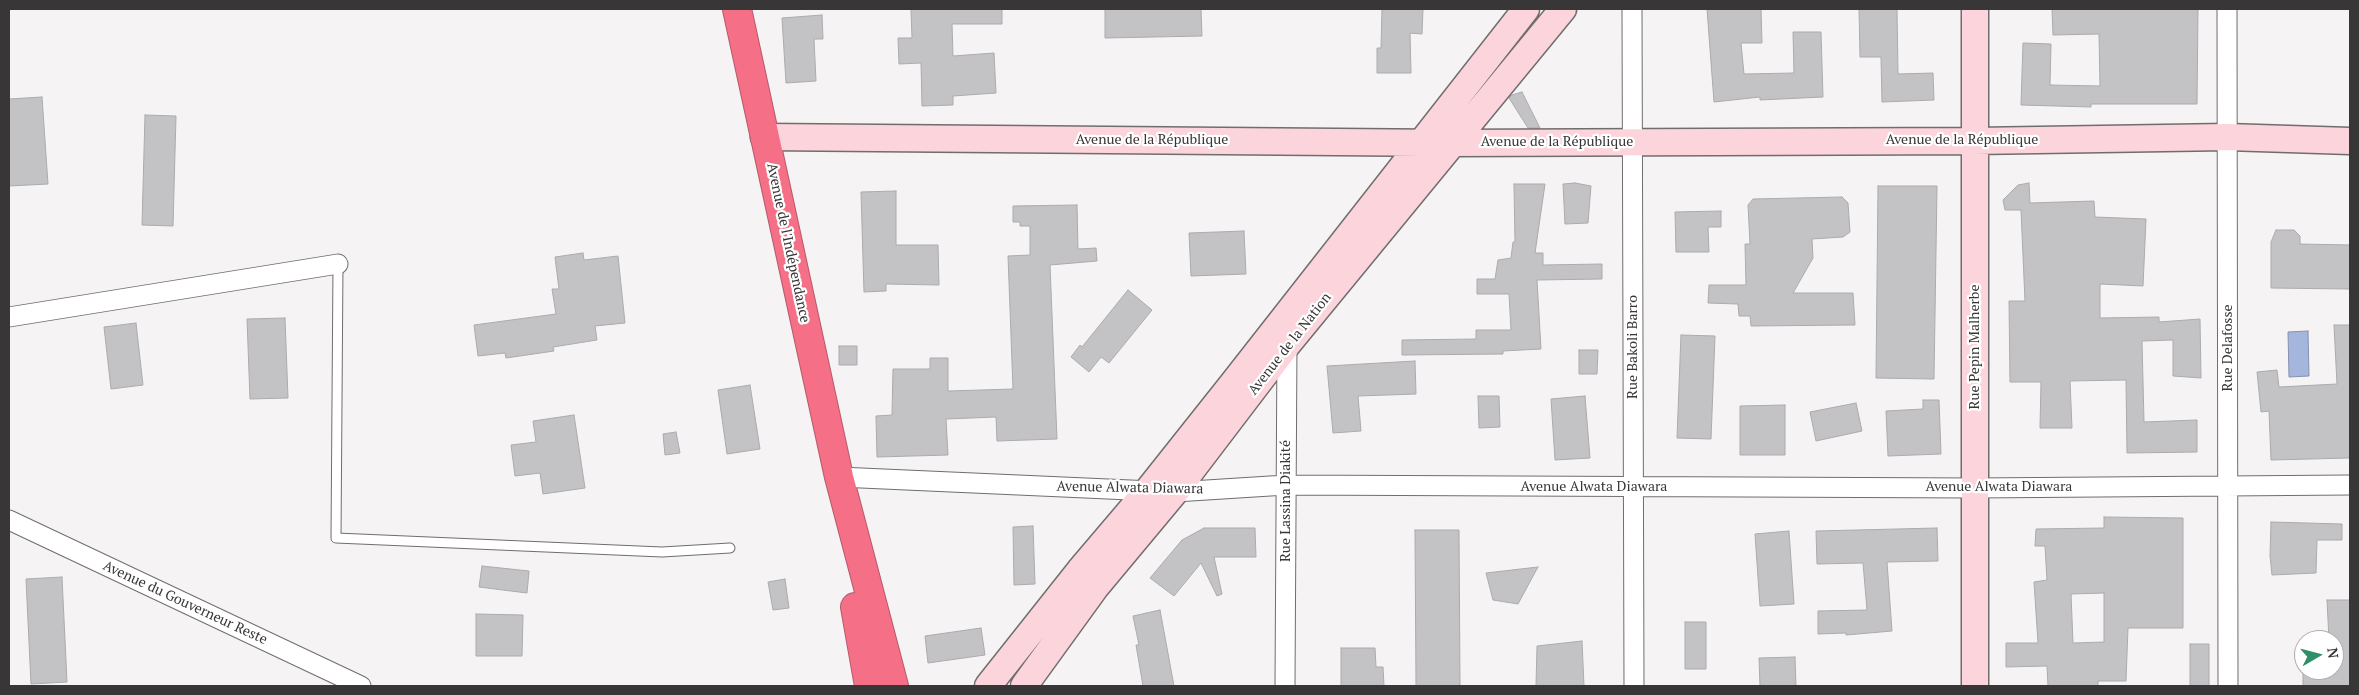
<!DOCTYPE html>
<meta charset="utf-8">
<style>
body{margin:0}
#map{position:relative;width:2359px;height:695px;overflow:hidden;background:#f6f3f5;font-family:"PT Serif",serif}
canvas{display:block}
.frame{position:absolute;inset:0;border:10px solid #383637;pointer-events:none}
.north{position:absolute;left:2294px;top:630px;width:50px;height:50px;box-sizing:border-box;background:#fff;border:1px solid #afafaf;border-radius:50%;rotate:82deg;font-size:14px;font-weight:700;line-height:20px;text-align:center;color:#383637}
.north::after{content:'';display:block;margin:auto;width:18px;height:22px;background:#2e8f68;clip-path:polygon(50% 0,100% 100%,50% 72%,0 100%)}
</style>
<div id="map">
<canvas width="2359" height="695"></canvas>
<div class="frame"></div>
<div class="north">N</div>
</div>
<script>
const g = document.querySelector('canvas').getContext('2d');
g.lineJoin = 'round';
function fillPath(path, color) { g.fillStyle = color; g.fill(path, 'evenodd'); }
const poly = rows => new Path2D(rows.map(r => 'M' + r).join(''));
function stroke(path, color, width, dash) { g.strokeStyle = color; g.lineWidth = width; g.lineCap = dash ? 'butt' : 'round'; g.setLineDash(dash || []); g.stroke(path); }
function write(font, color, halo, rows, align = 'center') {
  g.font = font + ' "PT Serif",serif'; g.lineWidth = 4.5; g.setLineDash([]); g.textBaseline = 'middle'; g.strokeStyle = halo; g.fillStyle = color; for (const [text, x, y, turn = 0] of rows) {
    g.save(); g.translate(x, y); g.rotate((+turn || 0) * Math.PI / 180); g.textAlign = isNaN(turn) ? turn : align; if (halo) g.strokeText(text, 0, 0); g.fillText(text, 0, 0); g.restore();
  }
}
const water = poly([
 [2308,331,2309,376,2289,377,2288,332,2308,331]
]);
const building = poly([
 [911,9,1002,9,1002,24,952,24,953,56,994,53,996,93,953,96,953,105,922,106,921,63,899,64,898,38,912,38,911,9],
 [1105,9,1201,9,1202,36,1105,38,1105,9],
 [1382,9,1423,9,1422,34,1410,33,1411,73,1377,73,1377,48,1381,48,1382,9],
 [1707,9,1761,9,1762,43,1741,43,1744,74,1794,73,1793,32,1821,32,1823,97,1760,100,1760,97,1714,102,1707,9],
 [1859,9,1897,9,1898,74,1933,73,1934,100,1882,102,1881,57,1860,57,1859,9],
 [2052,9,2198,9,2197,104,2091,104,2091,107,2021,105,2023,43,2051,44,2050,85,2100,86,2099,34,2053,35,2052,9],
 [822,15,823,39,814,39,816,81,786,83,782,18,822,15],
 [1522,92,1540,128,1528,128,1509,98,1512,95,1522,92],
 [42,97,48,184,9,186,9,99,42,97],
 [145,115,176,116,173,226,142,225,145,115],
 [1575,183,1591,186,1588,223,1565,224,1563,184,1575,183],
 [2029,183,2030,203,2094,201,2095,217,2146,219,2143,286,2100,284,2100,318,2159,317,2159,322,2200,319,2201,378,2173,376,2173,340,2142,341,2144,422,2197,420,2197,452,2127,453,2126,380,2070,381,2072,428,2040,428,2041,382,2010,382,2009,301,2025,301,2021,210,2005,210,2003,200,2018,185,2029,183],
 [1514,184,1545,184,1535,253,1543,253,1543,265,1602,264,1602,279,1537,280,1541,349,1503,351,1503,354,1402,355,1402,340,1476,339,1476,330,1511,330,1509,294,1477,294,1477,279,1495,279,1498,260,1511,258,1513,242,1515,242,1514,184],
 [1878,186,1937,186,1934,379,1876,378,1878,186],
 [896,191,896,245,938,245,939,285,886,284,886,291,864,292,861,192,896,191],
 [1842,197,1848,203,1850,232,1843,237,1812,239,1813,258,1793,293,1853,293,1855,325,1751,326,1750,316,1739,316,1738,304,1708,303,1709,285,1746,285,1745,244,1750,244,1748,205,1753,199,1842,197],
 [1077,205,1078,249,1096,248,1097,261,1050,265,1057,439,997,441,996,417,946,419,948,455,877,457,876,416,892,415,893,369,930,369,930,358,948,358,948,391,1013,389,1008,256,1030,255,1030,226,1020,226,1020,222,1013,222,1013,206,1077,205],
 [1721,211,1721,227,1708,227,1709,252,1676,252,1675,212,1721,211],
 [2276,230,2294,230,2300,236,2300,244,2350,245,2350,289,2271,288,2271,242,2276,230],
 [1244,231,1246,274,1191,276,1189,233,1244,231],
 [583,253,584,260,618,256,625,323,595,326,597,340,553,347,554,351,506,358,505,353,478,356,474,325,556,314,552,289,559,289,555,257,583,253],
 [1128,290,1152,310,1109,363,1101,357,1089,372,1071,357,1080,345,1082,347,1128,290],
 [285,318,288,398,250,399,247,319,285,318],
 [136,323,143,385,111,389,104,327,136,323],
 [2334,325,2350,325,2350,458,2271,460,2269,411,2261,412,2257,372,2277,370,2279,387,2337,384,2334,325],
 [1681,335,1715,336,1711,439,1677,438,1681,335],
 [839,346,857,346,857,365,839,365,839,346],
 [1579,350,1598,350,1597,374,1579,374,1579,350],
 [1415,361,1416,394,1358,396,1361,431,1333,433,1327,366,1415,361],
 [750,385,760,449,727,454,718,390,750,385],
 [1478,396,1499,396,1500,427,1479,428,1478,396],
 [1585,396,1590,458,1555,460,1551,399,1585,396],
 [1923,400,1939,400,1941,454,1888,456,1886,411,1923,409,1923,400],
 [1856,403,1862,431,1816,441,1810,412,1856,403],
 [1785,405,1785,455,1740,455,1740,406,1785,405],
 [574,415,585,488,543,494,540,473,515,476,511,445,536,442,533,421,574,415],
 [676,432,680,453,665,455,663,434,676,432],
 [2104,517,2183,518,2183,628,2128,628,2126,681,2098,681,2098,686,2048,686,2047,666,2006,667,2006,643,2038,643,2034,582,2047,580,2045,546,2035,546,2036,529,2104,528,2104,517],
 [2104,593,2104,642,2073,643,2071,594,2104,593],
 [2271,522,2342,524,2342,540,2317,540,2316,573,2272,575,2270,556,2271,522],
 [1033,526,1035,584,1014,585,1013,527,1033,526],
 [1204,528,1255,528,1256,557,1214,557,1222,594,1217,596,1201,563,1174,596,1150,578,1182,540,1204,528],
 [1937,528,1938,561,1887,562,1892,631,1846,635,1846,633,1818,634,1818,611,1867,610,1863,563,1817,564,1816,531,1937,528],
 [1415,530,1459,530,1460,686,1416,686,1415,530],
 [1789,531,1794,604,1760,606,1755,534,1789,531],
 [482,566,529,571,527,593,479,587,482,566],
 [1538,567,1518,604,1493,600,1486,573,1538,567],
 [62,577,67,682,31,684,26,579,62,577],
 [785,579,789,608,773,610,768,582,785,579],
 [2327,600,2350,600,2350,686,2303,686,2303,670,2334,670,2334,640,2329,640,2327,600],
 [1160,610,1174,686,1143,686,1136,645,1139,645,1133,616,1160,610],
 [476,614,523,615,522,656,476,656,476,614],
 [1685,622,1706,622,1706,669,1685,669,1685,622],
 [981,628,985,655,928,663,925,636,981,628],
 [1582,641,1584,686,1536,686,1537,646,1582,641],
 [2190,644,2209,644,2209,686,2190,686,2190,644],
 [1341,648,1375,648,1376,667,1383,667,1384,686,1341,686,1341,648],
 [1795,657,1796,686,1760,686,1759,658,1795,657]
]);
const lane = poly([
 [338,264,336,538,662,552,730,548]
]);
const street = poly([
 [1632,9,1634,686],
 [2227,9,2228,686],
 [9,317,338,264],
 [839,477,1175,492,1286,485,1975,488,2350,485],
 [9,520,361,686],
 [1285,686,1287,342]
]);
const secondary = poly([
 [1975,9,1975,686],
 [764,137,1451,143,1975,141,2227,137,2350,141],
 [988,686,1080,570,1148,490,1233,383,1526,9],
 [1024,686,1095,588,1175,492,1287,345,1563,9]
]);
const highway = poly([
 [737,9,839,477,894,686],
 [855,607,869,686]
]);
const streetNames = [
 ["Avenue de la République",1152,140],
 ["Avenue de la République",1962,140],
 ["Avenue de la République",1557,142],
 ["Avenue de l'Indépendance",788,243,78],
 ["Avenue de la Nation",1290,344,-52],
 ["Rue Bakoli Barro",1633,347,-90],
 ["Rue Pepin Malherbe",1975,347,-90],
 ["Rue Delafosse",2228,348,-90],
 ["Avenue Alwata Diawara",1594,487],
 ["Avenue Alwata Diawara",1999,487],
 ["Avenue Alwata Diawara",1130,488,1],
 ["Rue Lassina Diakité",1286,501,-90],
 ["Avenue du Gouverneur Reste",185,603,25]
];
fillPath(water, '#a5b6de');
stroke(water, '#8490ac', 1);
fillPath(building, '#c3c2c5');
stroke(building, '#abaaad', 1);
stroke(lane, '#706d6f', 11);
stroke(street, '#706d6f', 21);
stroke(secondary, '#706d6f', 29);
stroke(highway, '#b35b6b', 30);
stroke(lane, '#fff', 9);
stroke(street, '#fff', 19);
stroke(secondary, '#fcd4db', 26);
stroke(highway, '#f56f87', 28);
write('14px', '#383637', '#fff', streetNames);
</script>
